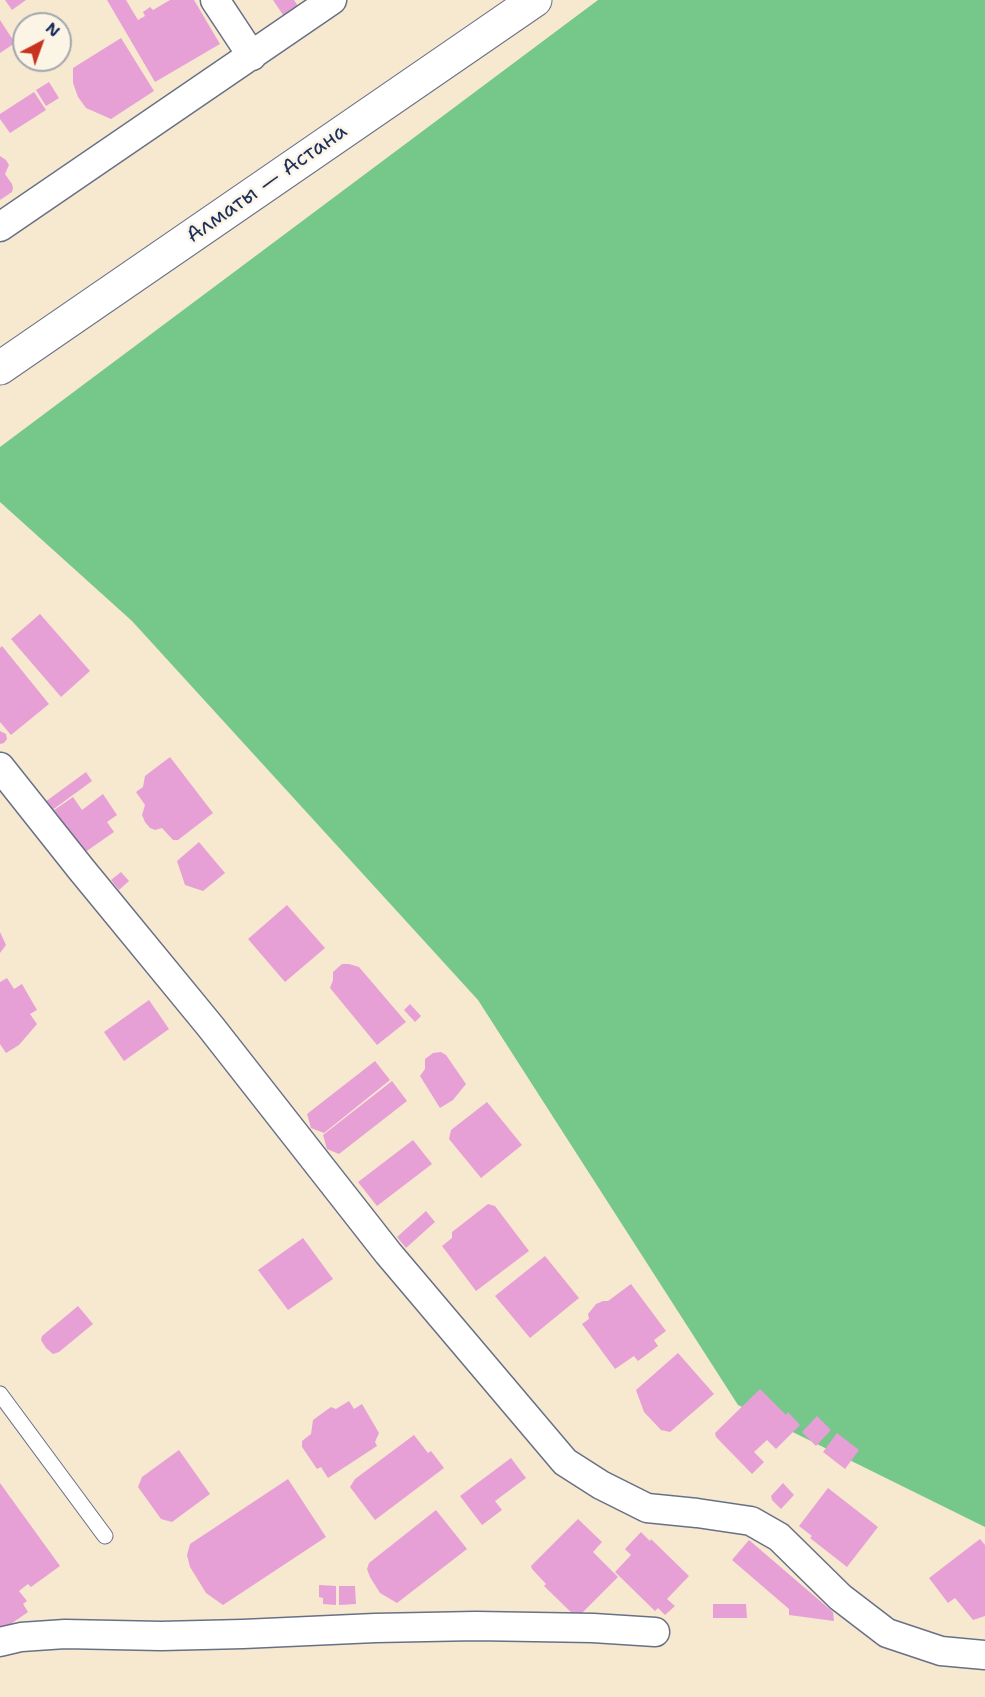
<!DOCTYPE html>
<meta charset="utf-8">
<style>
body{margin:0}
#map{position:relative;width:985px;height:1697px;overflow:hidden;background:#f7e8d0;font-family:"Shantell Sans",sans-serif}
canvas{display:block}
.north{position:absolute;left:12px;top:12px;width:60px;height:60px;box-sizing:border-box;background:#fcf5e5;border:2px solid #a2a6af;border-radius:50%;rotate:41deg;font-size:16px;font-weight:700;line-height:24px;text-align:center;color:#1b2f5e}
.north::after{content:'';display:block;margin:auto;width:21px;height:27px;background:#c8321e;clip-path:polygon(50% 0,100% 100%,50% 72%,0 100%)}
</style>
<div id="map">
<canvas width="985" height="1697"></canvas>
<div class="north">N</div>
</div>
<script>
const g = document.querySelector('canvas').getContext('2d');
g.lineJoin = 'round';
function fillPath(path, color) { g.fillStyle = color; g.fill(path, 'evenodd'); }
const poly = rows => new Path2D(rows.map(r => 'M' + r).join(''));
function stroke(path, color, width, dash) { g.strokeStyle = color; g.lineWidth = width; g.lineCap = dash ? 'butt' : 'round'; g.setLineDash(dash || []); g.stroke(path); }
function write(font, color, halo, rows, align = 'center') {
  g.font = font + ' "Shantell Sans",sans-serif'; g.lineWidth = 5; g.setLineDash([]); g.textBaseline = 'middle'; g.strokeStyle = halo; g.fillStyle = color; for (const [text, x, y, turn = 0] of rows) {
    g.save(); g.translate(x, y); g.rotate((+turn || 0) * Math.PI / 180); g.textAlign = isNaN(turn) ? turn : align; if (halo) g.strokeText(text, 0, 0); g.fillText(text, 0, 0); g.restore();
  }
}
const green = poly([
 [598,0,985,0,985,1527,738,1405,478,1000,132,621,0,502,0,447]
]);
const building = poly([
 [5,0,26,0,12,10],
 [107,0,126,0,138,20,145,16,143,12,150,7,153,10,170,0,194,0,220,44,155,82],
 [273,0,294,0,300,9,285,18],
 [0,20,15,43,0,53],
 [121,38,154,91,111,119,86,108,78,97,73,83,73,68],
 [49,82,59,98,46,106,36,90],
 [34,92,46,110,10,133,0,119,0,114],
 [0,156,6,160,9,165,5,174,12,184,13,188,12,192,0,200],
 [40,614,90,671,61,697,11,639],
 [2,646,49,704,11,735,0,722,0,648],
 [0,731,6,734,7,739,4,743,0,744],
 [170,757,213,813,178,840,173,840,162,828,155,830,150,828,145,822,142,815,145,805,136,792,143,787,145,776],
 [86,772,92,781,51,811,45,802],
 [103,794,117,815,107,822,114,832,81,855,50,813,73,797,82,810],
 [199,842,225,873,203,891,185,885,177,861],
 [121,872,129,881,119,890,111,880],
 [287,905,325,948,285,982,248,939],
 [0,932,6,945,0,953],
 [342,964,349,964,359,967,406,1022,377,1045,330,988,333,980,333,972],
 [7,978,14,989,22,984,37,1010,30,1014,37,1024,19,1045,6,1053,0,1044,0,982],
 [149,1000,169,1029,124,1061,104,1032],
 [410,1004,421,1016,415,1022,404,1010],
 [441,1052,446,1055,466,1084,453,1100,440,1108,420,1076,425,1069,425,1059,433,1053],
 [375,1061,390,1080,324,1133,311,1128,307,1114],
 [392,1081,407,1101,339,1154,327,1149,323,1135],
 [487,1102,522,1145,481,1178,449,1139,451,1130],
 [413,1140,432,1164,377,1206,358,1182],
 [488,1204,495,1206,529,1251,476,1291,442,1246,452,1238,452,1232],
 [426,1211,435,1222,406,1248,397,1237],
 [303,1238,333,1279,288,1310,258,1270],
 [545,1256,579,1298,530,1338,495,1296],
 [631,1284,666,1331,654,1340,658,1346,638,1361,634,1356,615,1369,582,1324,589,1319,588,1314,596,1304,603,1301,608,1301],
 [78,1306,93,1324,59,1352,53,1354,46,1348,41,1340,42,1336],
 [678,1353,714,1394,670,1432,661,1430,644,1412,636,1390],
 [760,1389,786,1415,788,1412,800,1425,776,1449,767,1440,754,1452,764,1462,752,1474,716,1437,715,1433],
 [349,1401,354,1409,362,1404,379,1433,375,1442,377,1446,328,1478,321,1467,317,1469,302,1447,302,1441,311,1434,313,1420,331,1407,336,1409],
 [817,1416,831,1430,816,1446,802,1432],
 [837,1433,859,1450,845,1469,823,1452],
 [414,1435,428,1453,431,1451,444,1468,375,1520,350,1487,355,1479],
 [179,1450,210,1494,172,1522,161,1519,138,1487,142,1477],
 [511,1458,526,1478,495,1501,502,1510,482,1525,460,1496],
 [288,1479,326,1537,223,1605,206,1593,190,1567,187,1555,190,1544],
 [0,1483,60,1566,31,1587,28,1584,19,1591,27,1601,23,1604,28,1612,8,1626,0,1626],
 [783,1483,794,1495,781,1509,772,1500,771,1496],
 [828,1488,878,1527,847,1567,810,1538,812,1536,799,1526],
 [436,1510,467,1549,397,1603,380,1593,370,1577,367,1569,369,1563],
 [578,1519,602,1542,593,1552,618,1577,577,1618,544,1586,546,1584,532,1569,531,1566],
 [641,1532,650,1541,651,1539,689,1576,667,1599,675,1606,665,1615,658,1608,655,1611,615,1572,631,1555,625,1549],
 [980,1539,985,1545,985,1616,973,1620,955,1598,948,1603,929,1578],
 [749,1540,833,1612,834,1621,789,1615,789,1609,732,1560],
 [319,1585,336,1586,336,1605,323,1604,323,1598,319,1597],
 [339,1586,355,1586,356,1604,339,1605],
 [713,1604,746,1604,747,1618,713,1618]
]);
const lane = poly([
 [0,1394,105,1536]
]);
const street = poly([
 [215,0,252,56],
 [0,227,332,0],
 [0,767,81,869,210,1026,388,1253,565,1462,601,1485,647,1508,697,1513,751,1521,779,1537,840,1597,887,1633,941,1651,985,1655],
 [0,1642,21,1637,65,1634,161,1636,243,1634,375,1628,476,1626,593,1628,655,1632]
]);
const highway = poly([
 [0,368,535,0]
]);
const streetNames = [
 ["Алматы — Астана",267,184,-35]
];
fillPath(green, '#75c88a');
fillPath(building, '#e7a0d6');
stroke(lane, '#687086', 17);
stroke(street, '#687086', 31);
stroke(highway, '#687086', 35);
stroke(lane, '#fff', 15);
stroke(street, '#fff', 28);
stroke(highway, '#fff', 33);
write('21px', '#1b2f5e', '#fcf5e5', streetNames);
</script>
